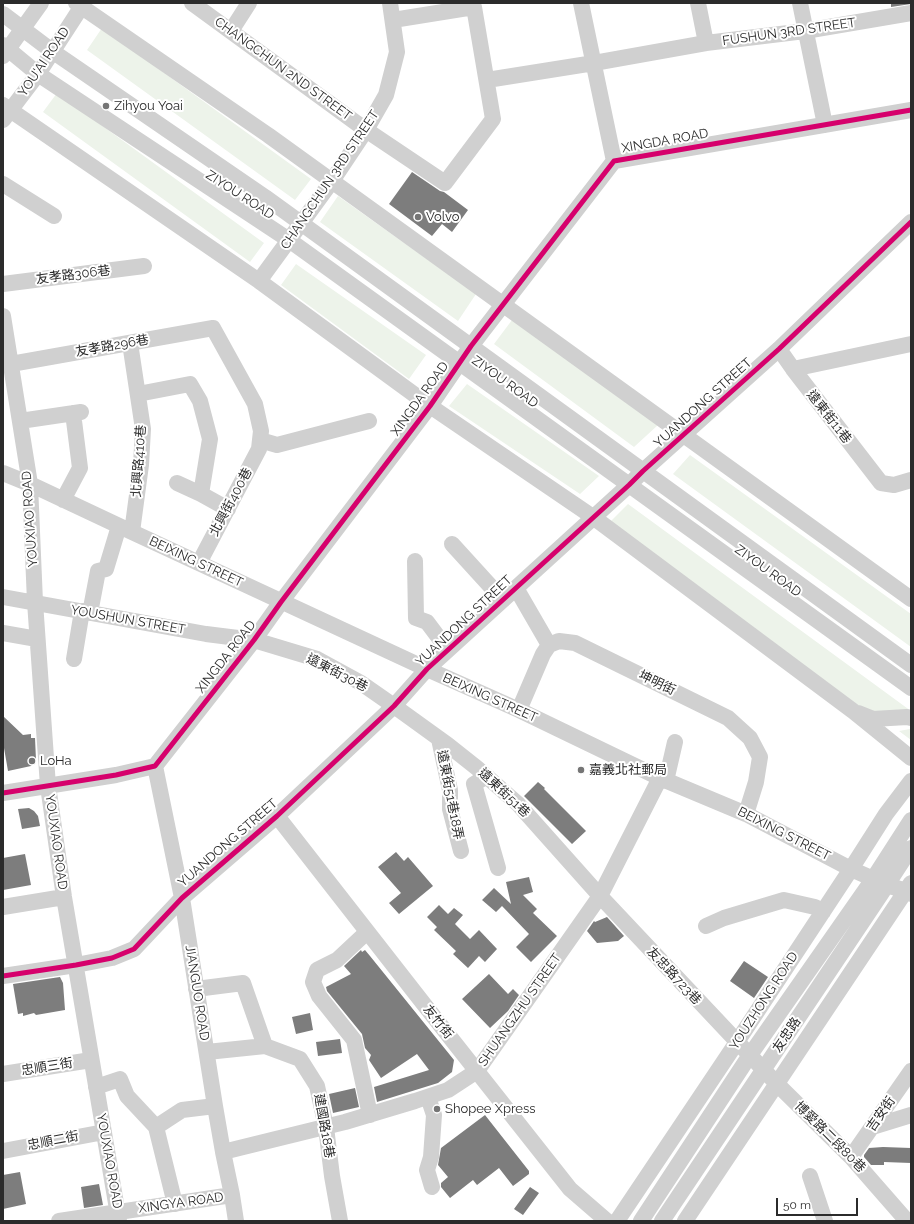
<!DOCTYPE html>
<meta charset="utf-8">
<style>
body{margin:0}
#map{position:relative;width:914px;height:1224px;overflow:hidden;background:#fff;font-family:Raleway,sans-serif}
canvas{display:block}
.frame{position:absolute;inset:0;border:4px solid #2b2b2b;pointer-events:none}
.scale{position:absolute;left:776px;top:1198px;width:82px;height:18px;box-sizing:border-box;border:2px solid #2b2b2b;border-top:0;padding-left:5px;font-size:12px;line-height:14px;white-space:nowrap;color:#2b2b2b;-webkit-text-stroke:3px #fff;paint-order:stroke}
</style>
<div id="map">
<canvas width="914" height="1224"></canvas>
<div class="frame"></div>
<div class="scale">50 m</div>
</div>
<script>
const g = document.querySelector('canvas').getContext('2d');
g.lineJoin = 'round';
function fillPath(path, color) { g.fillStyle = color; g.fill(path, 'evenodd'); }
const poly = rows => new Path2D(rows.map(r => 'M' + r).join(''));
function stroke(path, color, width, dash) { g.strokeStyle = color; g.lineWidth = width; g.lineCap = dash ? 'butt' : 'round'; g.setLineDash(dash || []); g.stroke(path); }
function write(font, color, halo, rows, align = 'center') {
  g.font = font + ' Raleway,"Noto Sans TC",sans-serif'; g.lineWidth = 4; g.setLineDash([]); g.textBaseline = 'middle'; g.strokeStyle = halo; g.fillStyle = color; for (const [text, x, y, turn = 0] of rows) {
    g.save(); g.translate(x, y); g.rotate((+turn || 0) * Math.PI / 180); g.textAlign = isNaN(turn) ? turn : align; if (halo) g.strokeText(text, 0, 0); g.fillText(text, 0, 0); g.restore();
  }
}
const green = poly([
 [102,28,311,179,295,200,87,50],
 [57,93,264,243,250,262,43,112],
 [338,196,476,294,458,321,320,222],
 [296,264,426,355,409,379,281,285],
 [512,320,658,425,634,447,494,344],
 [467,384,599,476,580,494,449,406],
 [690,455,911,614,911,647,673,474],
 [628,504,911,711,867,712,611,521],
 [910,729,911,740,899,731]
]);
const building = poly([
 [891,3,911,3,911,4,891,7],
 [412,172,440,191,444,192,468,210,452,232,442,224,432,236,389,204],
 [3,716,23,735,31,734,31,738,35,738,36,760,31,766,8,771,4,748,3,749],
 [538,782,545,788,544,789,586,831,572,844,524,796],
 [29,808,34,811,38,816,40,826,22,829,18,809],
 [396,852,404,861,408,857,433,886,399,914,389,903,401,893,378,867],
 [25,854,31,885,3,890,3,858],
 [529,877,533,892,523,895,537,909,533,913,557,936,531,962,516,947,529,934,502,906,496,912,482,900,494,888,511,904,506,882],
 [439,905,448,914,454,908,463,915,455,924,470,939,479,930,497,949,485,962,479,956,468,968,453,954,456,951,434,930,437,927,427,917],
 [607,917,624,936,618,941,597,943,587,931,594,921,595,922],
 [361,950,362,952,365,950,370,956,454,1060,452,1072,438,1083,377,1102,374,1087,429,1070,417,1054,381,1078,369,1060,371,1055,365,1048,362,1034,327,991,326,987,351,974,344,966],
 [744,961,768,977,754,998,730,981],
 [489,974,508,994,513,989,519,995,508,1011,490,1028,462,999],
 [60,977,63,983,65,1010,36,1015,34,1013,23,1016,23,1013,18,1014,13,984],
 [310,1013,313,1030,296,1034,292,1017],
 [340,1039,342,1053,318,1056,316,1042],
 [355,1088,359,1107,333,1113,329,1094],
 [485,1115,529,1171,529,1174,513,1186,499,1168,477,1185,473,1180,450,1198,441,1187,441,1183,448,1177,438,1165,441,1148],
 [883,1147,911,1148,911,1163,884,1162,884,1165,871,1165,864,1157,864,1155,869,1148],
 [20,1172,26,1204,3,1209,3,1175],
 [99,1184,103,1205,84,1208,81,1187],
 [530,1187,539,1193,523,1215,514,1209]
]);
const minor = poly([
 [76,3,268,135,911,599],
 [192,3,366,130,445,183,493,119,474,7,393,20],
 [581,3,614,161],
 [698,3,706,43,805,31,911,13],
 [800,3,825,125],
 [3,14,52,51,265,197,911,665],
 [231,31,249,3],
 [3,45,38,74,289,240,911,688],
 [3,56,41,3],
 [487,80,594,63,706,43],
 [3,105,259,281,430,406,593,517,853,711,911,758],
 [3,120,38,74,84,3],
 [3,184,54,216],
 [259,281,332,181,366,130,386,95,397,52,390,3],
 [3,284,144,266],
 [3,316,30,484,35,602,48,786,64,897,119,1221],
 [130,343,143,429,141,465,132,532],
 [779,349,793,369,881,483,894,485,911,480],
 [11,364,213,328,255,404,261,431,259,449,199,563],
 [793,369,911,344],
 [138,394,190,384,200,401,210,439,201,494,228,509],
 [20,421,81,412],
 [260,440,277,445,369,421],
 [3,473,30,484,132,532,427,669,519,710,660,778,746,814,851,869,887,885,906,891,911,894],
 [177,483,201,494],
 [63,500,80,468,73,413],
 [452,544,503,600],
 [415,561,416,618,427,622,448,650],
 [516,588,549,645],
 [3,597,206,634,254,640,317,659,361,683,394,706,448,745,477,768,518,804,600,896,777,1084,851,1157,907,1221],
 [90,613,98,571,106,569,119,526],
 [3,633,37,639],
 [74,659,82,611],
 [519,710,543,654,549,645,559,641,575,643,728,718,750,738,760,757,756,782,746,814],
 [858,713,873,719,907,717,911,718],
 [439,739,450,790,450,809,461,851],
 [155,766,182,898,215,1106,223,1152,232,1195,236,1221],
 [487,776,474,784,498,868],
 [666,781,675,742],
 [3,793,116,775,155,766,254,640,281,602,430,406,471,346,614,161,911,110],
 [277,816,423,1003,570,1189,607,1221],
 [3,907,64,897],
 [706,926,724,918,784,900,815,907,823,912],
 [367,932,337,960,317,970,313,982,319,996,354,1040,370,1115],
 [3,976,76,965,112,958,134,949,182,898,277,816,394,706,427,669,629,485,643,471,779,349,911,222],
 [196,989,243,983,265,1046],
 [207,1052,265,1046,300,1059,317,1086,326,1127,332,1176,340,1221],
 [3,1074,91,1060],
 [96,1087,120,1079,127,1096,156,1127,175,1204],
 [428,1097,434,1115,431,1157,427,1170,432,1187],
 [156,1127,182,1110,215,1106],
 [872,1127,911,1115],
 [3,1151,104,1132],
 [223,1152,345,1122,415,1101,448,1090,477,1071,600,896,660,778],
 [851,1157,911,1071],
 [810,1176,825,1221],
 [59,1221,232,1195],
 [617,1221,737,1042,851,869,886,814,911,781],
 [641,1221,750,1055,873,879,911,820],
 [662,1221,881,894,911,848],
 [685,1221,911,883]
]);
const cycleway = poly([
 [3,793,116,775,155,766,254,640,281,602,430,406,471,346,614,161,911,110],
 [3,976,76,965,112,958,134,949,182,898,277,816,394,706,427,669,629,485,643,471,779,349,911,222]
]);
const markers = [
 [106,106,4,"#757575"],
 [418,217,4,"#757575"],
 [32,761,4,"#757575"],
 [581,770,4,"#757575"],
 [437,1109,4,"#757575"]
];
const streetNames = [
 ["FUSHUN 3RD STREET",789,32,-8],
 ["YOU'AI ROAD",44,62,-56],
 ["CHANGCHUN 2ND STREET",283,69,36],
 ["XINGDA ROAD",665,141,-10],
 ["CHANGCHUN 3RD STREET",330,180,-56],
 ["ZIYOU ROAD",240,195,33],
 ["友孝路306巷",73,275,-7],
 ["友孝路296巷",112,346,-10],
 ["ZIYOU ROAD",505,382,36],
 ["XINGDA ROAD",420,399,-54],
 ["YUANDONG STREET",703,403,-42],
 ["遠東街11巷",829,417,52],
 ["北興路410巷",139,461,-86],
 ["北興街400巷",231,502,-62],
 ["YOUXIAO ROAD",30,519,-94],
 ["BEIXING STREET",196,562,25],
 ["ZIYOU ROAD",768,571,36],
 ["YOUSHUN STREET",128,620,10],
 ["YUANDONG STREET",464,621,-43],
 ["XINGDA ROAD",226,657,-52],
 ["遠東街30巷",337,673,27],
 ["坤明街",657,683,26],
 ["BEIXING STREET",490,698,24],
 ["遠東街51巷",504,793,43],
 ["遠東街51巷18弄",450,795,79],
 ["BEIXING STREET",784,834,27],
 ["YOUXIAO ROAD",56,842,82],
 ["YUANDONG STREET",228,843,-41],
 ["友忠路723巷",674,976,47],
 ["JIANGUO ROAD",197,993,81],
 ["YOUZHONG ROAD",764,1001,-57],
 ["SHUANGZHU STREET",520,1010,-55],
 ["友竹街",438,1022,51],
 ["友忠路",787,1035,-56],
 ["忠順三街",47,1067,-9],
 ["吉安街",881,1114,-55],
 ["建國路18巷",324,1126,80],
 ["博愛路二段80巷",830,1137,45],
 ["忠順二街",53,1141,-11],
 ["YOUXIAO ROAD",109,1161,80],
 ["XINGYA ROAD",181,1203,-8]
];
const poiNames = [
 ["Zihyou Yoai",114,106],
 ["Volvo",426,217],
 ["LoHa",40,761],
 ["嘉義北社郵局",589,770],
 ["Shopee Xpress",445,1109]
];
fillPath(green, '#edf3ea');
fillPath(building, '#7d7d7d');
stroke(minor, '#d0d0d0', 16);
stroke(cycleway, '#d6006c', 5);
for (const [x, y, r, color] of markers) { const dot = new Path2D(); dot.arc(x, y, r, 0, 2 * Math.PI); g.fillStyle = color; g.fill(dot); stroke(dot, '#fff', 1.5); }
write('13px', '#2b2b2b', '#fff', streetNames);
write('13px', '#2b2b2b', '#fff', poiNames, 'left');
</script>
